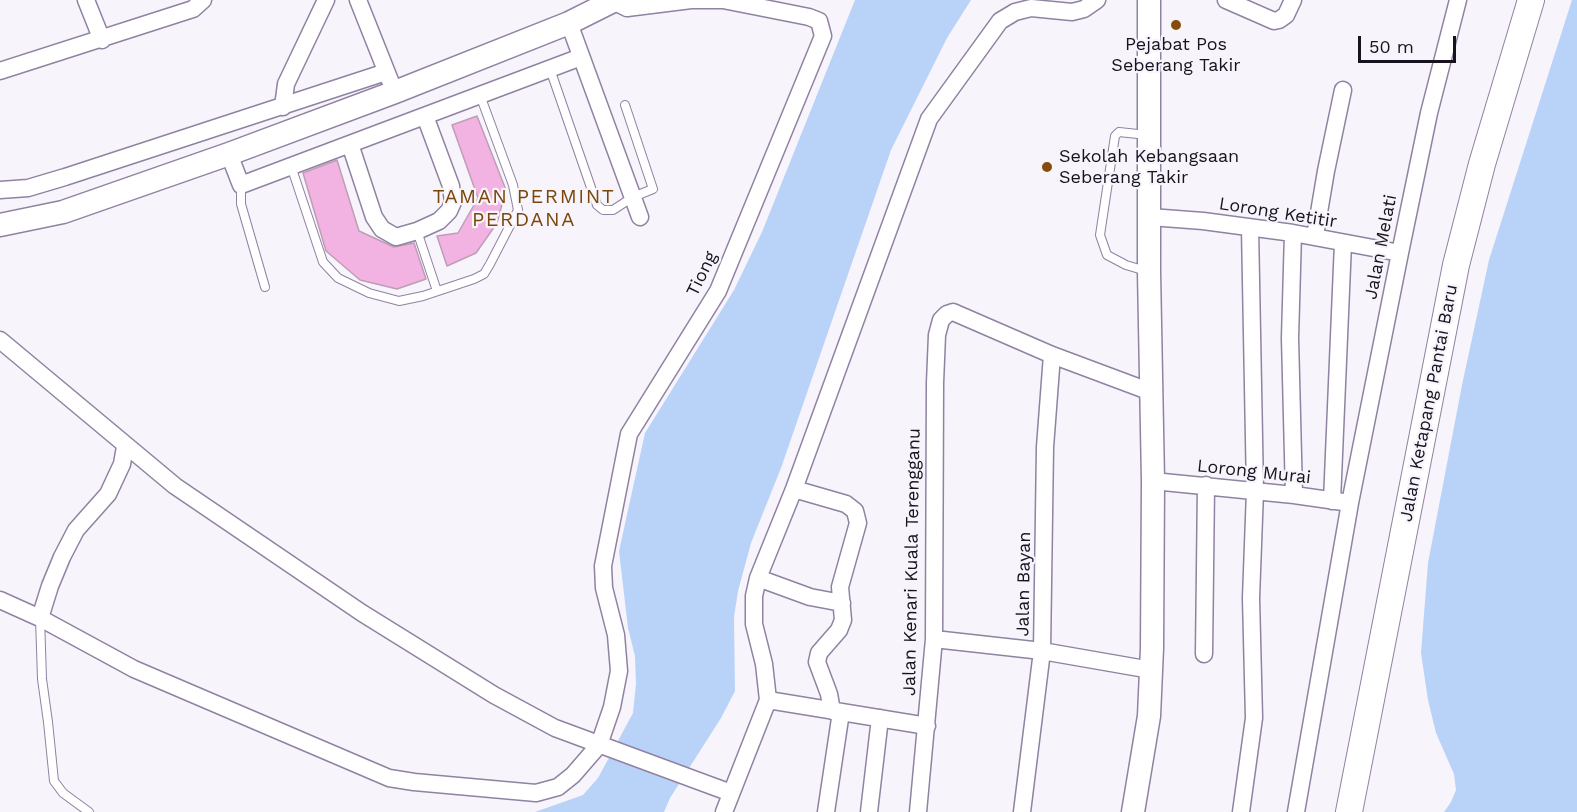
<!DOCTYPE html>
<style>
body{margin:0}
#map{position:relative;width:1577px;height:812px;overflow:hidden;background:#f7f4fb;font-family:"Work Sans",sans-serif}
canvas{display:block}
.scale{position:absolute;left:1358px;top:36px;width:98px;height:27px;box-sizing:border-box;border:3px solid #18131f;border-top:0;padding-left:8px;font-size:18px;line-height:21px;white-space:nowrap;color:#18131f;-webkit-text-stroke:4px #f7f4fb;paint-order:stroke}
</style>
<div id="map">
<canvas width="1577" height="812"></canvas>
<div class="scale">50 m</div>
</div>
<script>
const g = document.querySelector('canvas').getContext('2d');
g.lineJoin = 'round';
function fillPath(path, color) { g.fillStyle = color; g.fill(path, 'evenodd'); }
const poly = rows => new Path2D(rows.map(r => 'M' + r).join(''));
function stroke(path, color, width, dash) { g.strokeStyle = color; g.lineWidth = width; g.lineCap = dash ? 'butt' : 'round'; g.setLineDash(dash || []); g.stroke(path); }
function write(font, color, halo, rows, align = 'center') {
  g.font = font + ' "Work Sans",sans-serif'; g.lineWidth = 4.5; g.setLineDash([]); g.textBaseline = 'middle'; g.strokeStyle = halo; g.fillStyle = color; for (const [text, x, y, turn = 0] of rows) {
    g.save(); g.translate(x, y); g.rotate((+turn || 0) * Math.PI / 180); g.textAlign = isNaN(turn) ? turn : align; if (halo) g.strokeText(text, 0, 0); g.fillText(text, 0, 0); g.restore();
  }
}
const water = poly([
 [855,0,971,0,947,38,891,150,781,468,751,543,738,591,734,617,735,691,721,718,670,798,664,812,535,812,583,795,598,778,633,713,636,684,635,656,628,628,619,551,645,433,734,290,762,232],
 [1572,0,1577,0,1577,812,1444,812,1451,802,1456,790,1454,774,1436,733,1428,700,1421,653,1428,563,1462,385,1489,260]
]);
const building = poly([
 [477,116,506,190,497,223,476,253,447,266,437,236,458,233,478,198,452,125,477,116],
 [337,160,359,231,394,247,414,243,426,279,397,289,360,280,326,251,303,173,337,160]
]);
const lane = poly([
 [550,69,597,205,603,210,613,210,633,197,653,189,625,105],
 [291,166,323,262,338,278,369,293,399,301,423,296,474,279,484,274,490,264,518,210,513,185,480,95],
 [241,185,241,204,265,287],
 [417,231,437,291],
 [1146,271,1126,265,1107,255,1100,235,1115,136,1119,132,1147,135],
 [40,618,42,679,48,722,54,781,63,793,89,812]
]);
const street = poly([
 [86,0,102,40],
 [358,0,391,83],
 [1226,0,1274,21,1279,20,1286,15,1293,0],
 [569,23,640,217],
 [0,71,193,9,203,0],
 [283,107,286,84,326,0],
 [350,144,374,217,382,229,396,237,417,231,439,221,449,211,453,202,451,186,425,116],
 [229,154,241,185,581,57],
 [0,190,28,188,65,177,386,72],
 [1150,217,1203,221,1293,233,1400,253],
 [1293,233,1290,338,1294,495],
 [1315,236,1326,171,1343,90],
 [0,340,175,486,362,613,494,695,555,728,731,793],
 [1153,481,1294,495,1343,502],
 [794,489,846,504,855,511,858,523,840,587,843,620,839,630,819,653,817,662,829,694,832,711],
 [1332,501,1343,243],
 [758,578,810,597,842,603],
 [0,600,40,618,134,669,389,778,414,782,536,793,558,787,573,775,599,745,612,707,619,671,616,635,604,588,603,566,629,434,718,291,823,36,819,21,809,17,723,0,691,0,627,8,613,1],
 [40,618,50,586,62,557,76,530,108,494,122,464,125,447],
 [934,639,1042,651,1151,670],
 [1204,654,1206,485],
 [768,700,927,726],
 [724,812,768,700,764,664,754,624,754,596,758,578,794,489,929,119,1000,21,1015,12,1031,8,1072,12,1084,9,1097,0],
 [826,812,841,712],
 [869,812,880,718],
 [918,812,934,639,935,383,937,335,941,320,947,314,953,312,1052,355,1151,392],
 [1022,812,1042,651,1045,447,1052,355],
 [1241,812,1254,718,1251,598,1255,491,1250,228],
 [1296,812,1350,503,1400,253,1429,113,1458,0]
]);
const secondary = poly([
 [0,225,63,212,229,154,395,92,569,23,615,0],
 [1133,812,1149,716,1152,648,1153,481,1149,272,1149,0]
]);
const primary = poly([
 [1349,812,1456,265,1482,164,1531,0]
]);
const markers = [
 [1176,25,6,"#884c09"],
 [1047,167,6,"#884c09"]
];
const poiNames = [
 ["Pejabat Pos",1176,45],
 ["Seberang Takir",1176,66],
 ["Sekolah Kebangsaan",1059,157,"left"],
 ["Seberang Takir",1059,178,"left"]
];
const streetNames = [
 ["Lorong Ketitir",1278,213,9],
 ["Jalan Melati",1381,247,-79],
 ["Tiong",702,274,-64],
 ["Jalan Ketapang Pantai Baru",1429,403,-79],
 ["Lorong Murai",1254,472,6],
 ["Jalan Kenari Kuala Terengganu",912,562,-89],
 ["Jalan Bayan",1024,584,-89]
];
const neighbourhoodNames = [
 ["TAMAN PERMINT",524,197],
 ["PERDANA",524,220]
];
fillPath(water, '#b9d2f7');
fillPath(building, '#f2b2e2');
stroke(building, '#be9eb5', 1.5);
stroke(lane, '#9082a1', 10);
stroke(street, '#9082a1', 19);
stroke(secondary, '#9082a1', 25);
stroke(primary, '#9082a1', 28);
stroke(lane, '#fff', 8);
stroke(street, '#fff', 16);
stroke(secondary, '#fff', 22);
stroke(primary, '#fff', 26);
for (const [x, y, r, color] of markers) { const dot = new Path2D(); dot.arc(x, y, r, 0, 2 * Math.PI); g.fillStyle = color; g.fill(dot); stroke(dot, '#f7f4fb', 2); }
write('18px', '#18131f', '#f7f4fb', poiNames);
write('18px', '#18131f', '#f7f4fb', streetNames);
g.letterSpacing = '1.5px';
write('20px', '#7c450a', '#f7f4fb', neighbourhoodNames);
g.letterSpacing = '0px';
</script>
